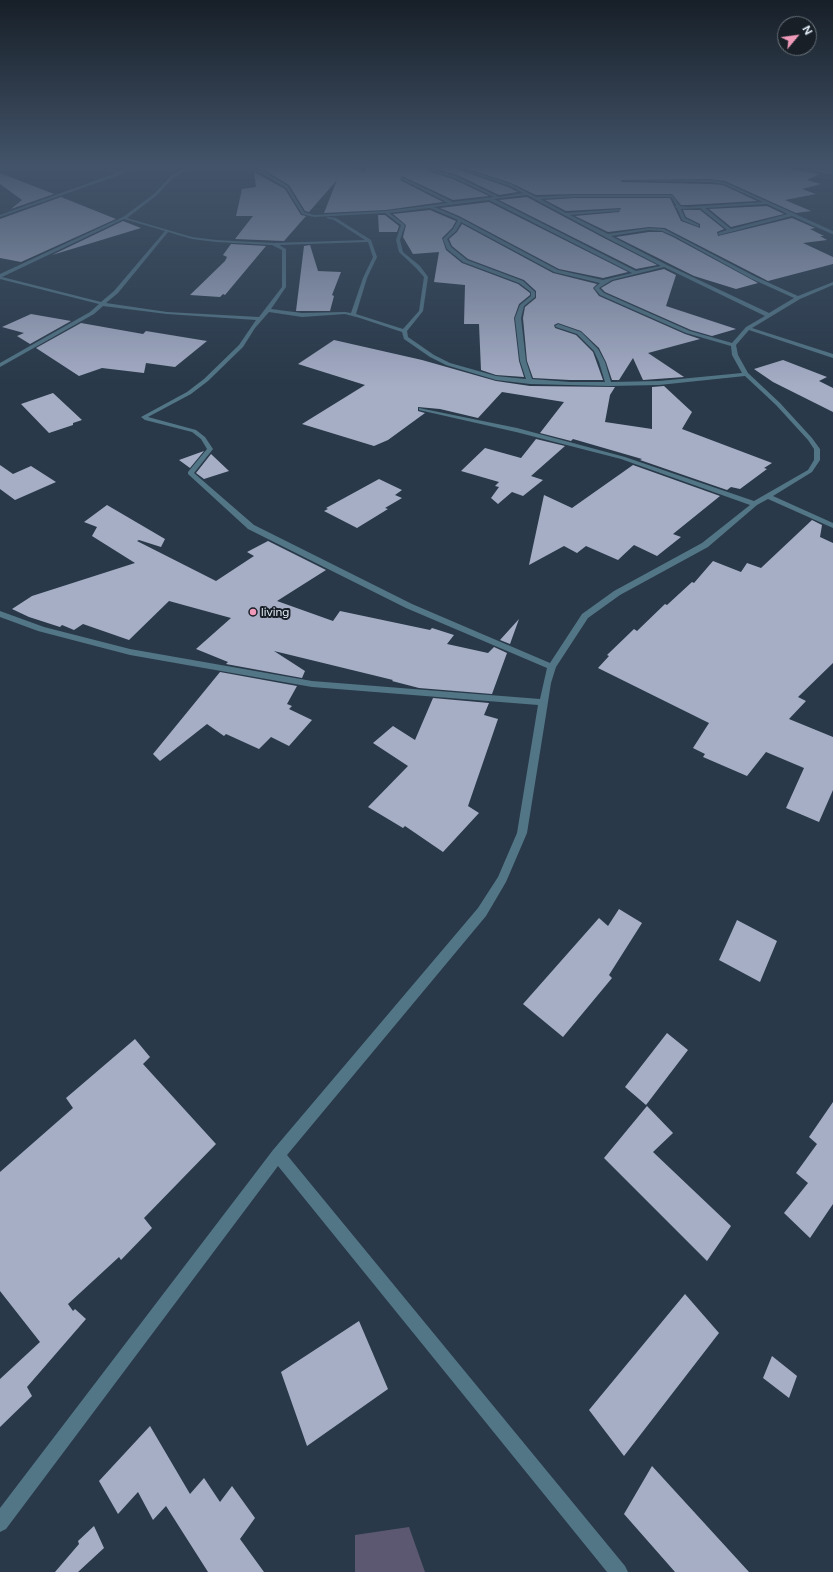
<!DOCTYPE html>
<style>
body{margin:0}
#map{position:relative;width:833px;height:1572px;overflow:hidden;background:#293949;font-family:Figtree,sans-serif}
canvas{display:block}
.north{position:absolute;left:777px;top:16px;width:40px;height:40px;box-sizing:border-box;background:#181f27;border:1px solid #6a737b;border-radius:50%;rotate:61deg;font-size:11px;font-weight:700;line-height:16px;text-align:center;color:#e6f0fa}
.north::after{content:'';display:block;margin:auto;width:14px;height:18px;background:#ef9ab9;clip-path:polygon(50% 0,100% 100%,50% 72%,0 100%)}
</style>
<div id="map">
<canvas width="833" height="1572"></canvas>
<div class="north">N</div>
</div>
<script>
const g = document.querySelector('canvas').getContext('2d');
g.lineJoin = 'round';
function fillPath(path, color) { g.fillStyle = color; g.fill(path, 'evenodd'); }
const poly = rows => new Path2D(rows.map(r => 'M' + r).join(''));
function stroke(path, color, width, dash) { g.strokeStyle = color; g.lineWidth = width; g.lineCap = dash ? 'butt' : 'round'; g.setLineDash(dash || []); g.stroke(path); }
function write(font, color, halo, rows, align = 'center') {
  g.font = font + ' Figtree,sans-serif'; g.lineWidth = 4; g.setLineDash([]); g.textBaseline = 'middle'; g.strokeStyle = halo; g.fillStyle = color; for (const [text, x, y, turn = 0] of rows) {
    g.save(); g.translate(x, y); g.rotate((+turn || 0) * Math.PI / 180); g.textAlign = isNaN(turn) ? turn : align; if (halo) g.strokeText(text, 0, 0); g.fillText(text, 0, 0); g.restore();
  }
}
const green = poly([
 [409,1527,425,1572,355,1572,355,1535]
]);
const building = poly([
 [253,167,354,167,363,172,367,169,362,167,428,167,427,169,428,171,453,179,489,196,453,200,402,176,400,180,443,202,386,210,324,213,337,180,309,212,305,211,289,185,264,170],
 [430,167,453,167,454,168,508,187,518,192,499,195,457,175],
 [462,167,789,167,792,169,819,174,807,180,821,184,802,189,816,194,785,200,811,211,796,213,725,181,710,179,622,180,620,181,622,182,710,184,723,185,757,201,688,205,681,205,672,194,574,194,536,195,511,183],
 [254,172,285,189,301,215,306,216,284,241,235,239,253,216,236,216,242,189,256,187],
 [0,173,54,194,11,209,22,200,0,184],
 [61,197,116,219,21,262,0,258,0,219],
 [527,197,604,238,657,265,636,269,499,200],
 [574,198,670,198,681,221,700,228,700,224,686,217,683,210,700,210,724,229,717,232,718,236,792,218,815,228,810,229,824,236,820,236,827,240,803,243,833,257,833,264,768,281,665,228,649,227,608,232,575,216,619,212,621,208,566,211,545,200],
 [489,202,628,272,603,278,559,269,459,216,440,208],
 [767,206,784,214,731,227,709,209],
 [430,210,456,221,452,228,442,238,446,250,462,263,518,284,530,293,530,295,519,304,514,318,519,361,524,377,496,375,481,370,479,324,464,324,465,285,434,282,439,252,413,254,403,237,406,225,393,214],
 [378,215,385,215,399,226,397,232,379,232],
 [123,221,141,228,52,255],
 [462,224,553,273,597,284,593,288,599,296,685,334,700,339,648,353,684,377,643,380,633,358,619,380,612,380,606,362,599,348,581,331,558,323,554,325,555,328,576,335,593,352,603,380,570,380,533,378,527,361,523,318,525,307,536,298,536,291,524,280,468,259,452,246,449,239,457,232],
 [649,232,662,232,673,237,758,283,736,289,694,276,616,237],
 [231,244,266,246,225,295,223,294,220,297,190,295,225,261,227,257,223,255],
 [310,245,318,271,341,272,332,295,334,296,330,311,296,311,304,246],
 [664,269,676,275,666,306,736,329,712,336,691,330,605,292,601,288,613,281],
 [31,314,71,321,30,344,17,336,24,333,2,327],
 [81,323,143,334,146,331,207,341,175,367,146,363,144,373,102,368,79,376,36,348],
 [334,340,422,360,496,381,530,386,615,387,610,395,605,422,652,429,652,387,664,386,692,412,682,429,772,463,764,468,767,469,740,489,731,487,727,490,640,460,642,459,573,439,571,441,540,433,564,402,502,392,478,418,440,409,418,407,418,411,425,413,388,440,374,446,302,424,365,385,298,364],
 [783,360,827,377,819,381,833,388,833,412,773,382,754,369],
 [53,393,82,420,73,423,73,425,49,433,21,404],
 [536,439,565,446,531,476,543,480,523,496,512,492,498,504,491,498,499,487,495,486,499,482,461,471,485,448,521,458],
 [204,451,190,468,179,460],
 [211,454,229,471,204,479,196,473],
 [0,465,13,474,31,466,56,482,15,500,0,489],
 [633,465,720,496,673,534,681,537,657,556,634,545,618,560,586,546,577,553,564,546,529,565,544,495,572,508],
 [379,479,402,490,395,495,402,498,385,508,388,509,357,528,324,511,328,509,326,508],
 [107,505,165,539,161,547,139,540,137,541,216,581,254,556,247,552,268,541,326,570,277,601,333,621,340,611,430,630,432,628,454,635,447,644,488,653,494,647,507,653,492,694,419,688,392,681,393,680,274,651,305,671,302,678,226,664,228,662,196,649,231,618,169,601,129,640,83,624,74,630,62,625,60,627,29,617,12,609,32,596,135,563,92,536,97,527,84,522],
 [812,520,822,525,820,537,833,543,833,663,798,697,806,701,789,719,833,737,833,790,819,822,786,808,804,768,766,752,747,776,703,757,705,754,693,748,709,723,598,668,609,656,607,655,634,629,637,631,665,604,667,605,692,582,694,583,713,561,741,572,747,563,761,568],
 [519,619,510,644,500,640],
 [220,672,297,686,287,704,292,706,289,709,312,720,289,746,271,737,259,749,226,734,224,736,207,724,160,761,153,754],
 [433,698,489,703,484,715,498,719,468,806,479,813,443,852,405,826,403,828,368,807,408,766,373,743,393,726,415,740],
 [619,909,642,923,609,975,612,978,563,1037,523,1004,599,918,608,926],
 [737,920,777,941,760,982,719,960],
 [667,1033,688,1050,646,1105,625,1087],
 [135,1039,150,1057,143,1064,216,1144,144,1218,152,1228,121,1260,119,1257,68,1304,73,1311,75,1309,86,1319,27,1387,32,1396,0,1427,0,1379,40,1342,0,1291,0,1172,73,1108,66,1098],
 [833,1102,833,1204,810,1238,784,1213,808,1183,796,1173,817,1144,809,1137],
 [647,1106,673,1133,653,1152,731,1226,707,1261,604,1158],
 [685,1294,719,1333,624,1456,589,1410],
 [359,1321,388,1389,307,1446,281,1372],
 [772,1356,797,1376,789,1398,763,1378],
 [150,1426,190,1494,204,1478,220,1502,232,1486,255,1518,240,1539,264,1572,208,1572,166,1506,153,1520,138,1492,118,1514,99,1481],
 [652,1466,749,1572,675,1572,624,1514],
 [94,1526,104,1548,78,1572,55,1572,79,1544,78,1541]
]);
const minor = poly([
 [95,167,120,172,129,167,133,167,122,174,0,217,0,215,117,173,95,167],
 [187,167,191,167,173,178,156,196,127,218,192,237,216,240,274,243,365,240,334,220,326,218,328,217,336,218,371,240,377,257,367,278,356,314,403,329,419,311,424,277,416,268,399,252,396,240,401,225,385,213,314,217,302,214,286,188,261,173,244,167,263,171,288,186,304,212,314,215,386,211,448,203,401,179,402,177,453,202,494,197,454,178,428,170,429,168,456,176,499,197,523,193,509,186,454,167,458,167,511,184,536,197,574,195,672,195,680,206,688,207,763,202,723,184,710,182,622,181,710,180,724,182,833,231,833,234,832,234,792,216,719,235,718,233,727,230,700,208,681,209,685,218,699,225,699,227,682,220,677,208,675,207,676,205,671,197,574,197,540,199,566,213,620,209,619,211,570,215,608,234,649,228,664,229,756,277,798,296,833,282,833,285,800,299,752,328,833,354,833,358,749,330,736,345,738,355,748,373,780,403,812,438,820,449,820,460,812,472,773,496,833,523,833,528,768,499,757,505,708,547,620,595,588,618,556,667,551,683,545,721,527,833,506,882,486,916,287,1155,625,1566,628,1572,607,1572,278,1166,6,1529,0,1532,0,1508,273,1150,478,908,498,877,517,833,538,705,312,687,130,655,38,631,0,617,0,611,44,627,130,649,312,681,540,699,547,668,406,608,248,529,188,474,188,472,207,449,201,439,192,432,145,420,141,417,187,392,204,379,239,345,256,320,167,314,103,306,94,314,0,367,0,363,90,312,99,304,0,279,0,274,123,217,154,194,171,176,187,167],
 [527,195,605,237,661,266,636,271,494,199,527,195],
 [489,200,632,273,603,280,558,270,458,217,434,207,489,200],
 [767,204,788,214,731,229,705,208,767,204],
 [430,208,458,220,453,229,443,239,447,249,463,262,519,283,531,292,531,296,520,305,515,318,520,361,526,379,496,376,450,363,434,355,408,337,407,331,423,311,428,277,420,266,403,252,400,240,405,225,389,213,430,208],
 [124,219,165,231,114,291,101,302,2,277,124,219],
 [461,222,554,272,600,283,594,288,600,295,686,333,731,346,732,355,742,373,659,381,611,382,605,362,598,349,581,332,558,324,555,326,556,327,577,334,594,351,599,362,605,382,570,382,532,379,526,361,521,318,524,306,535,297,535,292,523,281,467,260,451,247,447,239,456,231,461,222],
 [649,230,662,231,674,236,752,279,794,298,769,313,667,265,611,236,649,230],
 [168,232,192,239,216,242,272,245,282,250,282,287,259,317,167,312,106,303,118,293,168,232],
 [368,242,373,257,363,278,351,313,345,312,302,313,271,309,286,287,286,249,279,245,368,242],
 [664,267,765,316,746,327,732,343,690,331,604,293,599,288,612,280,664,267],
 [269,312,302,317,345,314,360,318,402,332,404,339,430,357,446,365,496,380,530,384,609,386,659,385,745,376,776,405,808,440,814,449,814,460,808,470,754,501,625,457,517,428,419,408,419,410,516,432,621,459,750,505,702,543,614,591,582,614,550,663,412,604,254,525,194,473,213,449,205,437,196,430,148,417,191,394,208,381,243,347,255,328,269,312],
 [355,167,359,167,366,170,363,171,355,167],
 [790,167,833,172,833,174,792,168,790,167]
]);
const markers = [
 [253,612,4,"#ef9ab9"]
];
const poiNames = [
 ["living",261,612]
];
fillPath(green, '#5c5871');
fillPath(building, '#a6aec6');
fillPath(minor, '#527686');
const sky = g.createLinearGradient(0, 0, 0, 387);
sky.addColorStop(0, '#171f28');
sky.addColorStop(0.43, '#43546a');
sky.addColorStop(1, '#43546a00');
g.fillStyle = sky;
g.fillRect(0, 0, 833, 387);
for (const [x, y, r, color] of markers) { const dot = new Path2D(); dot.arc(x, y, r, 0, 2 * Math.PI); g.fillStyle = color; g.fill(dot); stroke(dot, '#181f27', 1.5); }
write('12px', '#e6f0fa', '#181f27', poiNames, 'left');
</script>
